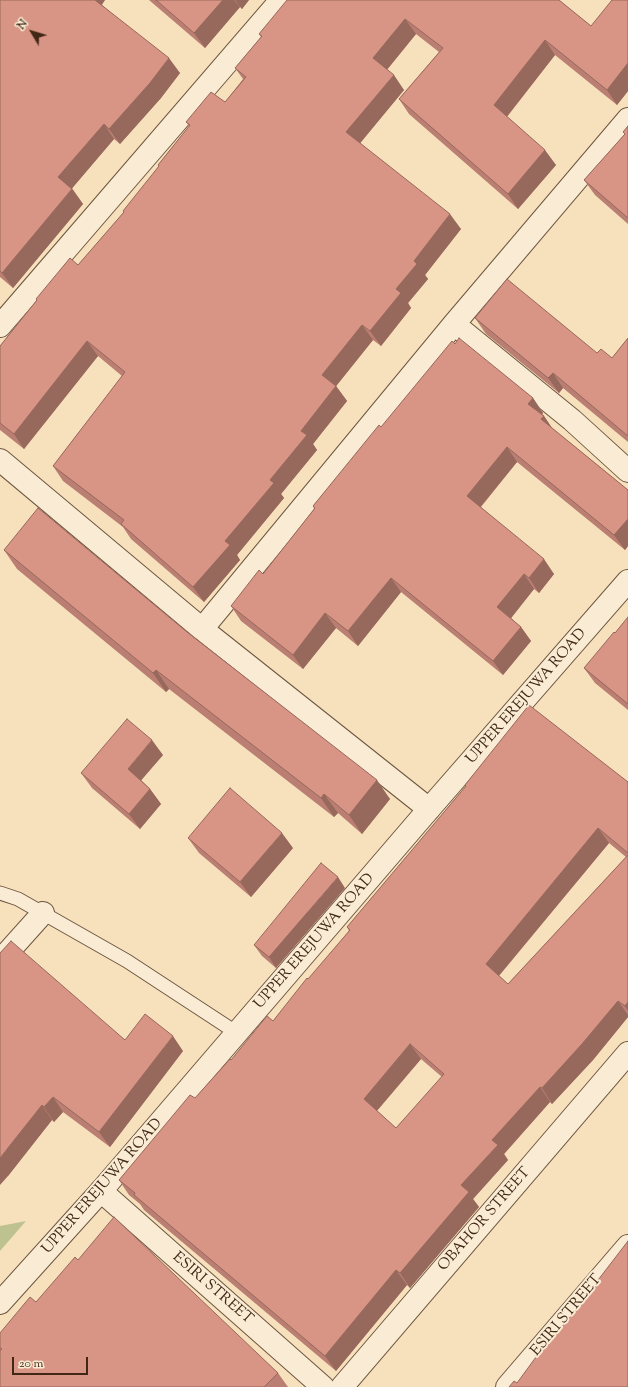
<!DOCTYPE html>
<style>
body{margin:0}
#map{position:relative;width:628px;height:1387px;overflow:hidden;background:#f7e1bd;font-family:"Sorts Mill Goudy",serif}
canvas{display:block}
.north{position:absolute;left:12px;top:12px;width:40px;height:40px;-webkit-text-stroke:3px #faecd4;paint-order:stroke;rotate:308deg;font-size:11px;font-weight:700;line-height:16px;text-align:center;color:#402716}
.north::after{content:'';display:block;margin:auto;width:14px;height:18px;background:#402716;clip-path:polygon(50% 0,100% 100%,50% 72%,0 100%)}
.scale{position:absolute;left:12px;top:1357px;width:76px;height:18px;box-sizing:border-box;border:2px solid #402716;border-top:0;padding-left:5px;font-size:12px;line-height:14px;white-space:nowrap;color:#402716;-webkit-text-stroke:3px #faecd4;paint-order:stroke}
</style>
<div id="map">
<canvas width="628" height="1387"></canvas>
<div class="north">N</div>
<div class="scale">20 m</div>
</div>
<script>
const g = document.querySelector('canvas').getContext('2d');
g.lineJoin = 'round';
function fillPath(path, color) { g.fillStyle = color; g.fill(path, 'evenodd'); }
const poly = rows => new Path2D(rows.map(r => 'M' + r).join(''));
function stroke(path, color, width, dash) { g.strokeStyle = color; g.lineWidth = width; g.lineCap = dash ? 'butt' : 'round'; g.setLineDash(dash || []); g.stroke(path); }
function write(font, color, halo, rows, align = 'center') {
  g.font = font + ' "Sorts Mill Goudy",serif'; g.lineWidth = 4; g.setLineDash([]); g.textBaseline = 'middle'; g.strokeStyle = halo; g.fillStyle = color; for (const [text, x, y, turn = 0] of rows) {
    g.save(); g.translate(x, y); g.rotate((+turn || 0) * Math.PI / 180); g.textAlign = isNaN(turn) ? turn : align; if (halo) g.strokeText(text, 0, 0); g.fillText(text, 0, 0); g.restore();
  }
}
const green = poly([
 [26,1221,0,1251,0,1226]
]);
const service = poly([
 [0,893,18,899,127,961,237,1033]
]);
const minor = poly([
 [454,324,572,420,628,471],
 [0,326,281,0],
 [0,460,202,629,429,809],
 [202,629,454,324,628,119],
 [0,961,43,913],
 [101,1191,323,1387],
 [342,1387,628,1053],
 [507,1387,628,1246]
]);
const tertiary = poly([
 [0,1303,101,1191,429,809,628,581]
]);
const wall = poly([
 [0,0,105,0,102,5,180,73,161,98,120,144,114,139,72,188,83,204,13,288,0,277],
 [149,0,249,0,242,9,240,7,205,48],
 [628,0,628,91,617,105,555,55,507,117,556,165,518,209,409,114,399,99,439,52,416,34,387,70,404,90,360,143,461,229,425,275,428,279,408,303,411,308,381,346,373,340,336,386,347,401,313,444,317,450,281,494,284,498,237,555,240,560,204,602,131,539,123,527,63,481,53,466,122,376,98,356,24,449,0,430,0,346,37,300,36,299,78,265,124,212,123,211,159,167,158,165,189,126,186,122,225,102,243,79,235,68,261,37,259,34,560,1,591,26],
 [628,126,628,224,595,195,584,180,625,134,623,132],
 [475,318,612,358,628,338,628,442,563,388,559,393,486,334],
 [533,398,543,413,542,415,544,416,552,428,628,490,628,546,625,550,517,462,481,507,554,574,539,593,534,589,511,618,521,627,531,641,503,675,401,592,358,646,336,628,303,669,241,621,231,606,263,574,314,509,313,506,381,427],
 [4,550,187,632,390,799,362,834,338,813,334,817,169,689,166,692,17,569],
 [628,617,628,710,595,683,584,668,615,633],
 [163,755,141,780,150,789,161,804,140,829,92,788,81,773],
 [628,782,628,1017,593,1060,552,1104,550,1102,504,1154,508,1160,473,1199,479,1207,410,1288,407,1285,336,1371,144,1210,140,1204,129,1195,119,1180,231,1060,273,1021,349,931,347,927,466,786,465,785],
 [609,843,626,857,508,984,499,976],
 [421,1059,442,1077,396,1128,377,1111],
 [188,838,293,848,251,897,199,853],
 [345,888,276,968,262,956,254,945],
 [0,953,125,1040,183,1051,110,1147,63,1112,54,1122,52,1120,8,1176],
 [78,1260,278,1373,288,1387,0,1387,0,1333,36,1302]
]);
const shadedWall = poly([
 [92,0,105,0,98,9],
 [223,0,234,0,240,7,205,48,194,33],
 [235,0,249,0,242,9],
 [405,19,416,34,384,73,373,58],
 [545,40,555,55,504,120,494,105],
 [169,58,180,73,161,98,120,144,109,129],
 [628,63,628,91,617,105,607,90],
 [394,75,404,90,357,147,346,132],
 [104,124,114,139,69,192,58,177],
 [545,150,556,165,518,209,508,194],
 [72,189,83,204,13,288,2,273],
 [450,214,461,229,425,275,428,279,408,303,411,308,381,346,370,331,414,261],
 [362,325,373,340,333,390,322,375],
 [87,341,98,356,24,449,14,434],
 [553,373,563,388,559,393,548,378],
 [336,386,347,401,313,444,317,450,281,494,284,498,237,555,240,560,204,602,193,587,225,541,270,480,301,431],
 [533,398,543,413,539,419,528,404],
 [544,416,554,431,541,419],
 [507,447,517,462,477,511,467,496],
 [628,519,628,546,625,550,614,535],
 [544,559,554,574,539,593,529,578],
 [524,574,534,589,508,622,497,607],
 [391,578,401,592,358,646,348,631],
 [325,613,336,628,303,669,293,655],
 [521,627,531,641,503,675,493,661],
 [156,670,169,689,166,692,153,673],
 [152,740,163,755,138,784,128,769],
 [377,780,390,799,362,834,349,815],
 [150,789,161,804,140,829,129,814],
 [324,794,338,813,334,817,321,798],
 [598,828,609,843,496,979,486,964],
 [282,833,293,848,251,897,240,882],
 [338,877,345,888,276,968,269,957],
 [618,1001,628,1015,628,1017,593,1060,552,1104,542,1088],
 [628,1002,628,1011,625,1006],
 [173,1036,183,1051,110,1147,99,1132],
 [410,1044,421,1059,374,1114,364,1099],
 [540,1087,550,1102,504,1154,508,1160,473,1199,479,1207,410,1288,400,1273,492,1140],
 [53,1097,63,1112,54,1122,44,1107],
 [42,1105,52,1120,8,1176,0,1185,0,1158],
 [396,1270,407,1285,336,1371,325,1356]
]);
const building = poly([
 [0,0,95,0,169,58,150,83,109,129,104,124,58,177,72,189,2,273,0,271,0,0],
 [156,0,223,0,194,33,156,0],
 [287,0,559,0,591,26,612,0,628,0,628,63,607,90,545,40,494,105,545,150,508,194,399,99,443,48,405,19,373,58,394,75,346,132,450,214,414,261,417,264,396,289,401,293,370,331,362,325,322,375,336,386,301,431,307,435,270,480,274,483,225,541,230,545,193,587,121,524,124,520,53,466,125,372,87,341,14,434,0,423,0,346,37,300,36,299,70,258,78,265,124,212,123,211,159,166,158,165,190,125,186,122,211,92,225,102,246,77,235,68,262,36,259,34,287,0],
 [628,126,628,218,584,180,625,134,623,132,628,126],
 [507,279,597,353,601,349,612,358,628,338,628,436,553,373,548,378,475,318,507,279],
 [459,338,533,398,528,404,544,416,541,419,628,490,628,519,614,535,507,447,467,496,544,559,529,578,524,574,497,607,521,627,493,661,391,578,348,631,325,613,293,655,231,606,259,570,263,574,315,508,313,506,379,425,381,427,452,341,455,344,459,338],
 [38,508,187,632,377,780,349,815,324,794,321,798,156,670,153,673,4,550,38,508],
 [628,617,628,704,584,668,614,632,615,633,628,617],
 [529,705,628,782,628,853,598,828,486,964,508,984,628,855,628,1002,625,1006,618,1001,582,1044,542,1088,540,1087,492,1140,498,1145,461,1185,469,1192,400,1273,396,1270,325,1356,134,1195,135,1193,119,1180,190,1095,195,1098,230,1059,231,1060,267,1016,273,1021,307,978,308,979,350,930,347,927,466,786,465,785,529,705],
 [410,1044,444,1074,396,1128,364,1099,410,1044],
 [127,719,152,740,128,769,150,789,129,814,81,773,127,719],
 [230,788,282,833,240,882,188,838,230,788],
 [321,863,338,877,269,957,254,945,321,863],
 [11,941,125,1040,145,1014,173,1036,99,1132,53,1097,44,1107,42,1105,0,1158,0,953,11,941],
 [114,1217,278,1373,264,1387,0,1387,0,1351,2,1349,0,1348,0,1333,30,1297,36,1302,75,1257,78,1260,114,1217],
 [628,1241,628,1387,509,1387,514,1381,517,1383,547,1342,548,1343,597,1285,595,1284,628,1241]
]);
const streetNames = [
 ["UPPER EREJUWA ROAD",527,697,-49],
 ["UPPER EREJUWA ROAD",315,942,-49],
 ["UPPER EREJUWA ROAD",103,1187,-49],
 ["OBAHOR STREET",485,1220,-49],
 ["ESIRI STREET",212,1289,41],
 ["ESIRI STREET",567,1316,-50]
];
fillPath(green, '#bdc290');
stroke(service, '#6e5640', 15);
stroke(minor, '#6e5640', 24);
stroke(tertiary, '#6e5640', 24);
stroke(service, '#faecd4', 13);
stroke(minor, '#faecd4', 22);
stroke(tertiary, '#faecd4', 22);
fillPath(wall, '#ba7f72');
fillPath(shadedWall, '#97685c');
fillPath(building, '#d89484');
stroke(building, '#97685c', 1);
write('15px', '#402716', '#faecd4', streetNames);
</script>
